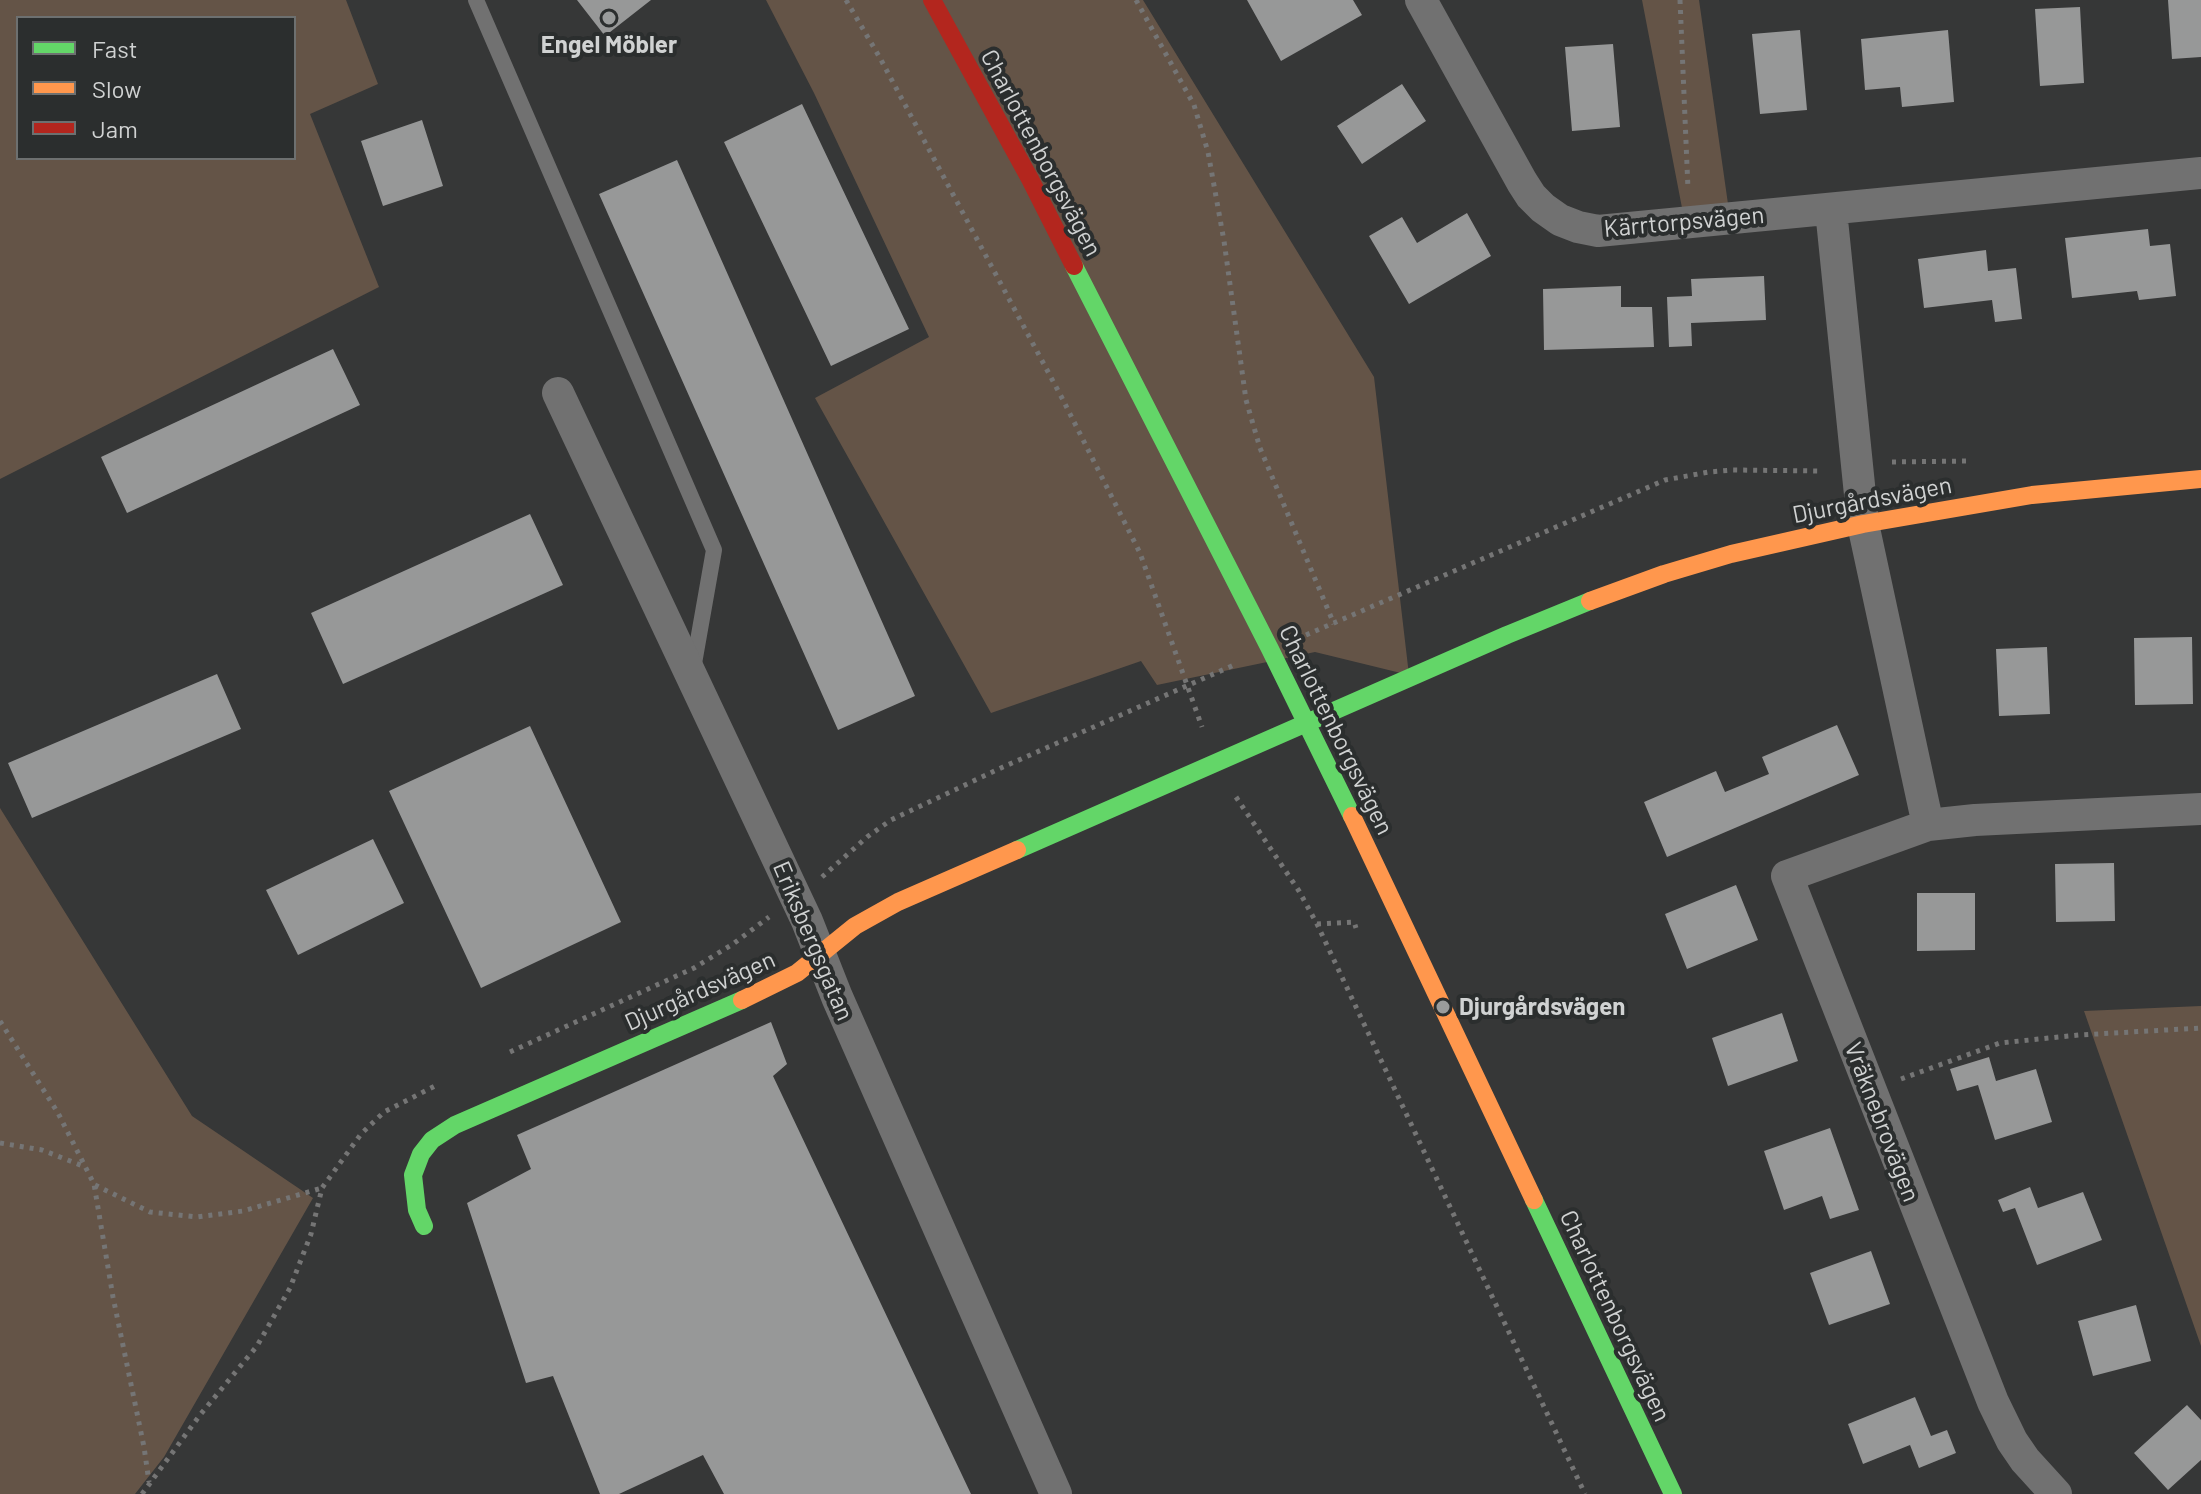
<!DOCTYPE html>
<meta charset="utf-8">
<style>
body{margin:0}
#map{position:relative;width:2201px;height:1494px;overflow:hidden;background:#363737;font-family:Barlow,sans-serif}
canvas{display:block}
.legend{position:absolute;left:16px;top:16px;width:280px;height:144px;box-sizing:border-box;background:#2b2e2e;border:2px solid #6d7070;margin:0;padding:10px 14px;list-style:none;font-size:24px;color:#d0d2d2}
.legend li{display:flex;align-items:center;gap:16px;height:40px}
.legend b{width:40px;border:2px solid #6d7070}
</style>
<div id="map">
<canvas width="2201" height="1494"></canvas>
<ul class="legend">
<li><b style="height:10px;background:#63d668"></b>Fast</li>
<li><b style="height:10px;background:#ff974d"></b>Slow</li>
<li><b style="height:10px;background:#b3261e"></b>Jam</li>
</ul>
</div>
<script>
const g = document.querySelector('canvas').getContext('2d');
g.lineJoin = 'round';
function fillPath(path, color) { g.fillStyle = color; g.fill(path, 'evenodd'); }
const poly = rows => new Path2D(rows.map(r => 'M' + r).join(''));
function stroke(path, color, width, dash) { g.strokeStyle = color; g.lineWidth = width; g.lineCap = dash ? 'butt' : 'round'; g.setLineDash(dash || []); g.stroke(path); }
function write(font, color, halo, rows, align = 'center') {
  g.font = font + ' Barlow,sans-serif'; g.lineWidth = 8; g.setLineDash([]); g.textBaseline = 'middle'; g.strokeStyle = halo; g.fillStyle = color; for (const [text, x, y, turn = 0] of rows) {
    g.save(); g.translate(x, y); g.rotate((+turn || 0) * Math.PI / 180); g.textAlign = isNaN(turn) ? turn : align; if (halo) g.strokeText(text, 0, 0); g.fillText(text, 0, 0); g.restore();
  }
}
const green = poly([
 [0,0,346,0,378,84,310,114,379,287,0,479],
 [18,18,294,18,294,158,18,158],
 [766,0,1143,0,1374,377,1409,675,1315,652,1157,685,1141,661,991,713,815,398,929,337,814,93],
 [1642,0,1699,0,1729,211,1683,213],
 [0,808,192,1116,313,1198,164,1457,135,1494,0,1494],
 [2201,1006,2201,1346,2084,1011]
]);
const building = poly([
 [577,0,651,0,605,36],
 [1247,0,1353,0,1362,15,1281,61],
 [2168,0,2201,0,2201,57,2172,59],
 [2080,7,2084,83,2040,86,2035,9],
 [1800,30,1807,110,1760,114,1752,34],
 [1948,30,1954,102,1902,107,1900,87,1865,90,1861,39],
 [1613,44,1620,127,1572,131,1565,47],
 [1402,84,1426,121,1362,164,1337,126],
 [802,104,909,329,831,366,724,142],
 [422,120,443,186,383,206,361,141],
 [677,160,915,696,838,730,599,194],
 [1467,213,1491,256,1409,304,1369,236,1402,217,1417,243],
 [2148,229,2150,246,2170,244,2176,296,2139,300,2137,291,2072,298,2065,238],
 [1986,250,1988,271,2016,268,2022,319,1995,322,1992,300,1924,308,1918,259],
 [1764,276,1766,320,1691,323,1692,346,1669,347,1667,297,1692,296,1691,279],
 [1621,286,1621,307,1652,307,1654,347,1544,350,1543,289],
 [333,349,360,405,127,513,101,457],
 [530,514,563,585,343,684,311,613],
 [2192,637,2193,704,2135,705,2134,638],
 [2047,647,2050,714,1999,716,1996,649],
 [217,674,241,729,32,818,8,763],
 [1837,725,1859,775,1667,857,1644,802,1716,771,1725,792,1769,774,1762,757],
 [530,726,621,922,481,988,389,791],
 [373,839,404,903,298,955,266,890],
 [2114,863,2115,921,2056,922,2055,864],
 [1736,885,1758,940,1687,969,1665,914],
 [1917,893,1975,893,1975,950,1917,951],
 [1782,1013,1798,1061,1728,1086,1712,1038],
 [771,1022,787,1064,773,1076,971,1494,724,1494,703,1455,619,1494,600,1494,553,1376,526,1383,467,1203,531,1169,517,1135],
 [1989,1057,1996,1081,2036,1069,2052,1122,1995,1140,1978,1085,1957,1091,1950,1069],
 [1830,1128,1859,1210,1830,1219,1822,1196,1784,1210,1764,1151],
 [2030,1187,2038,1208,2083,1192,2102,1240,2037,1265,2015,1208,2003,1212,1998,1200],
 [1871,1251,1890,1304,1829,1325,1810,1273],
 [2136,1305,2151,1361,2093,1376,2078,1321],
 [1915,1397,1931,1436,1947,1430,1956,1453,1919,1468,1910,1445,1863,1464,1848,1424],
 [2187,1405,2201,1420,2201,1460,2168,1490,2134,1453]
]);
const path = poly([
 [846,0,880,58,1062,398,1140,553,1202,727],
 [1136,0,1194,105,1208,152,1224,241,1246,400,1260,448,1334,624],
 [1680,0,1688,189],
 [1892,462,1970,461],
 [1306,635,1665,480,1709,472,1733,470,1823,471],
 [1236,797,1299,891,1317,924,1585,1494],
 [822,877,867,837,891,820,1003,767,1234,665],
 [1317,924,1354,922,1356,928],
 [0,1021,58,1113,94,1184,113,1297,144,1447,149,1482],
 [510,1052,694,968,733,944,769,917],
 [1901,1079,2000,1043,2079,1035,2201,1028],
 [0,1143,42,1150,83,1166],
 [95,1185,150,1212,197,1217,243,1211,322,1188],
 [142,1494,200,1415,257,1346,290,1288,311,1234,322,1188,361,1134,384,1112,435,1086]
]);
const lane = poly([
 [476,0,714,550,693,669]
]);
const street = poly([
 [1421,0,1522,182,1531,196,1543,208,1560,220,1578,227,1598,231,2201,173],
 [1831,210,1863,524,1928,825],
 [558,393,807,921,837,997,1056,1494],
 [2056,1494,2025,1460,2012,1441,1993,1402,1787,876,1928,825,1975,820,2201,809]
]);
const fast = poly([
 [1074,266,1270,649,1352,816],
 [1017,850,1507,635,1590,601],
 [1534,1200,1673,1494],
 [424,1226,417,1210,413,1175,421,1154,432,1140,455,1125,742,1000]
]);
const slow = poly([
 [1590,601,1664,574,1731,554,1863,524,2032,495,2201,479],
 [1352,816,1534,1200],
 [742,1000,797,973,855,926,898,902,1017,850]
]);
const jam = poly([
 [932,0,1030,179,1074,266]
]);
const markers = [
 [609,18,8,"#9a9c9c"],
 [1443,1007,8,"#9a9c9c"]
];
const poiNames = [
 ["Engel Möbler",609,45],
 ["Djurgårdsvägen",1459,1007,"left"]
];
const streetNames = [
 ["Charlottenborgsvägen",1041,153,62],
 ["Kärrtorpsvägen",1684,222,-5],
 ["Djurgårdsvägen",1872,500,-11],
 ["Charlottenborgsvägen",1336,730,64],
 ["Eriksbergsgatan",813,941,67],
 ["Djurgårdsvägen",700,991,-24],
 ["Vräknebrovägen",1882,1122,69],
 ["Charlottenborgsvägen",1615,1316,65]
];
fillPath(green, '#645447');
fillPath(building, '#979898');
stroke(path, '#757575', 5, [4, 6]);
stroke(lane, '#717171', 16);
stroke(street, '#717171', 32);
stroke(fast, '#63d668', 18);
stroke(slow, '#ff974d', 18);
stroke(jam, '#b3261e', 18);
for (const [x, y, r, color] of markers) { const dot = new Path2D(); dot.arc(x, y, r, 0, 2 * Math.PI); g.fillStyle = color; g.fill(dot); stroke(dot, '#2b2e2e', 3); }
write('bold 24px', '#d0d2d2', '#2b2e2e', poiNames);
write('24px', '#d0d2d2', '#2b2e2e', streetNames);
</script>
